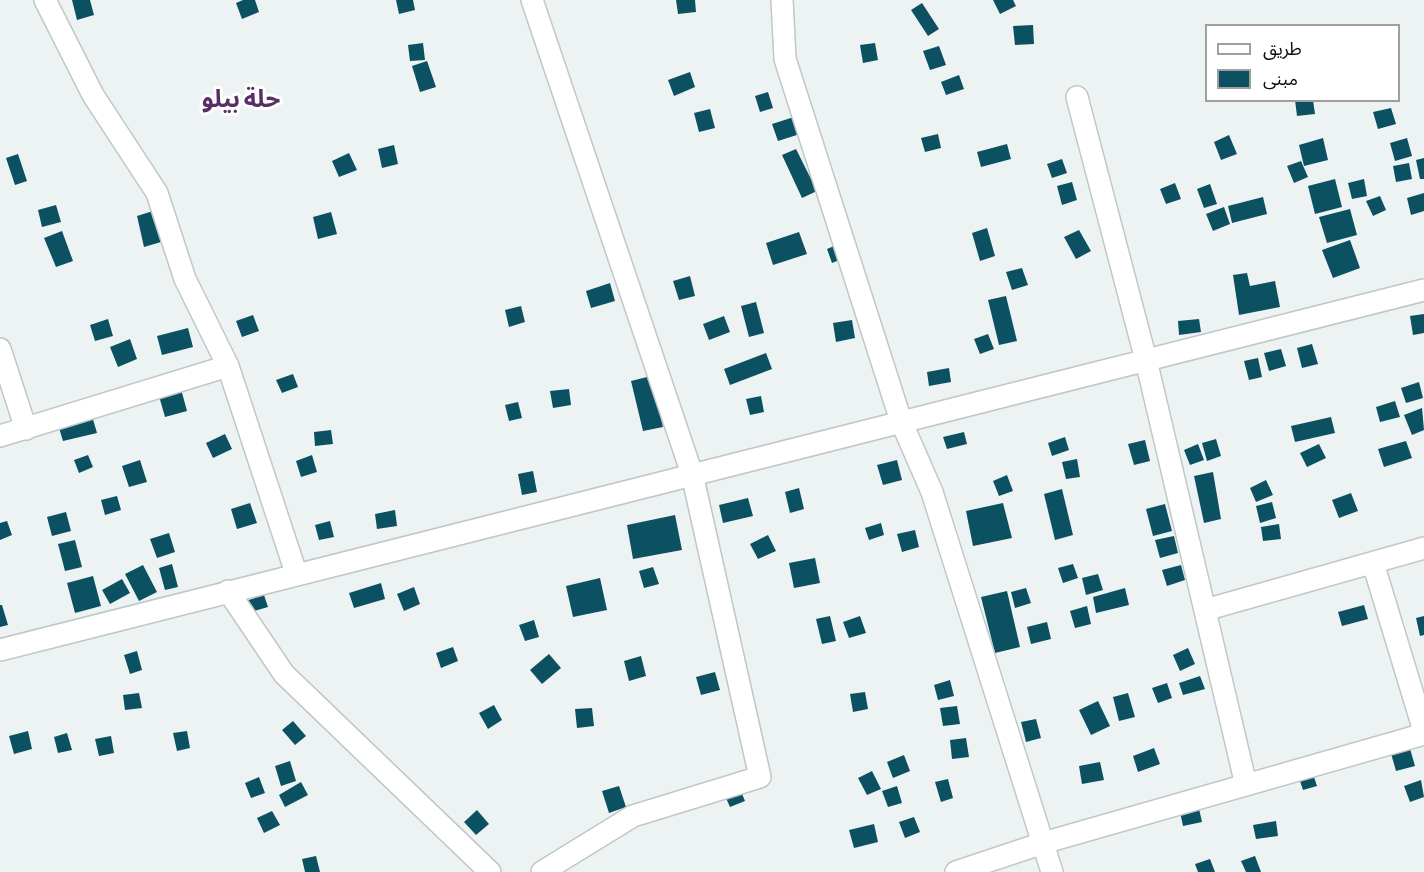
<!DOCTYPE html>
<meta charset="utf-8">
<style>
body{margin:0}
#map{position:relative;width:1424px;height:872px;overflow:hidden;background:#edf3f3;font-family:"Sofia Sans Condensed","Noto Sans Arabic",sans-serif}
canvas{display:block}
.legend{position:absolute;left:1205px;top:24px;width:195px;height:78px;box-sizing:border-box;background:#fff;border:2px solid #9e9f9f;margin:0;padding:8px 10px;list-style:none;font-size:18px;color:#0c0e0e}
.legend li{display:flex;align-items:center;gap:12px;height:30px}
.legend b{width:30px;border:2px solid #9e9f9f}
</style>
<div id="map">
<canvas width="1424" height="872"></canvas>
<ul class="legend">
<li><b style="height:8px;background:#fff"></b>طريق</li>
<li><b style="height:16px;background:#0b5162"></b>مبنى</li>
</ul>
</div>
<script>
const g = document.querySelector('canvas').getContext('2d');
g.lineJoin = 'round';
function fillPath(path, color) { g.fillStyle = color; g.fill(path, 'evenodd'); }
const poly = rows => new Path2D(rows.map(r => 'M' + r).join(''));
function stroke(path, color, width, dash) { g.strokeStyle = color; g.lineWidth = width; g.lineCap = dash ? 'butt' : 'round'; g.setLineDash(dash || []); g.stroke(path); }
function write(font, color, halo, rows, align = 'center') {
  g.font = font + ' "Sofia Sans Condensed","Noto Sans Arabic",sans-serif'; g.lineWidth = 6; g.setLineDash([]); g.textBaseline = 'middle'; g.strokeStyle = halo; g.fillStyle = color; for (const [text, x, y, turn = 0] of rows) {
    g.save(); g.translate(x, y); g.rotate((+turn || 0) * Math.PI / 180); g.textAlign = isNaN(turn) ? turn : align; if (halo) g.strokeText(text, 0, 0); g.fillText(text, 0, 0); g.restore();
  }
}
const building = poly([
 [72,0,90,0,94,15,77,20],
 [243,0,255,0,259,12,242,19,236,3],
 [396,0,413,0,415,10,399,14],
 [676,0,695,0,696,12,678,14],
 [993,0,1013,0,1016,6,1000,14],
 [922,3,939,29,928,36,911,10],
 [1033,25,1034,44,1015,45,1013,26],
 [423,43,425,60,410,61,408,45],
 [875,43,878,60,863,63,860,45],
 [939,46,946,65,930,70,923,51],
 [427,61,436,87,420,92,412,66],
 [690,72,695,87,674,96,668,80],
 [959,75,964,89,946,95,941,82],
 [768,92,773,108,760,112,755,96],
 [1295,100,1313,100,1315,114,1297,116],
 [1391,108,1396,124,1378,129,1373,112],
 [710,109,715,128,699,132,694,113],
 [797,116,803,133,778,141,772,124],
 [938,134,941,148,925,152,921,138],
 [1229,135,1237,154,1221,160,1214,142],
 [1323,138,1328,160,1304,166,1299,145],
 [1407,138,1412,156,1395,161,1390,143],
 [1007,144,1011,159,981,167,977,152],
 [394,145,398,164,382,168,378,149],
 [796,149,817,191,802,198,782,155],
 [349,153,357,170,339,177,332,161],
 [18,154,27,181,15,185,6,158],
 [1424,158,1424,179,1420,179,1416,160],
 [1062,159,1067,173,1052,178,1047,164],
 [1301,161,1308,177,1294,183,1287,166],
 [1409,163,1412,179,1396,182,1393,166],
 [1335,179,1342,207,1315,214,1308,186],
 [1364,179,1367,196,1352,199,1348,183],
 [1072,182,1077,200,1062,205,1057,186],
 [1175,183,1181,199,1166,204,1160,189],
 [1210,184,1217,204,1204,208,1197,189],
 [1424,193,1424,211,1411,215,1407,198],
 [1380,196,1386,210,1373,216,1366,201],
 [1263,197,1267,214,1232,223,1228,206],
 [56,205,61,222,42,227,38,210],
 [1224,207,1230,224,1213,231,1206,214],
 [1350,209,1357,235,1327,243,1319,217],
 [153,211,161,242,144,247,137,216],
 [331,212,337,234,318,239,313,217],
 [987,228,995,256,980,261,972,233],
 [1079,230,1091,251,1076,259,1064,237],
 [62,231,73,261,56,267,44,238],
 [799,232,807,254,773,265,766,243],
 [1350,240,1360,268,1333,278,1322,250],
 [841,243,847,257,832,263,827,249],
 [1022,268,1028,285,1012,290,1006,272],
 [1247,273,1250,286,1275,281,1280,307,1239,315,1233,275],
 [690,276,695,296,679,300,673,281],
 [610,283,615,301,591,308,586,291],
 [1006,296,1017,341,999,345,988,300],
 [756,302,764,333,749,337,741,306],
 [521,306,525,322,509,327,505,310],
 [1424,314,1424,333,1413,335,1410,316],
 [253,315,259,331,242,337,236,321],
 [724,316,730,332,709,340,703,324],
 [108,319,113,336,95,341,90,325],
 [1199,319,1201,332,1179,335,1178,321],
 [852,320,855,338,836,342,833,323],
 [188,328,193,347,162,355,157,336],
 [988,334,994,349,980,354,974,339],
 [130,339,137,359,118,367,110,347],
 [1312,344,1318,364,1302,368,1297,348],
 [1281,349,1286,366,1269,371,1264,353],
 [766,353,772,369,730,385,724,369],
 [1258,358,1262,377,1249,380,1244,361],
 [949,368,951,382,929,386,927,372],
 [293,374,298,387,282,393,276,380],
 [651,376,663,427,643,431,631,381],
 [1419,382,1423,398,1406,403,1401,388],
 [181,389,187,411,165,417,159,396],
 [569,389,571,405,553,408,550,391],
 [761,396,764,412,750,415,746,399],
 [1395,401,1400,417,1380,422,1376,407],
 [518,402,522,418,509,421,505,405],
 [1422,408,1424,430,1412,435,1404,415],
 [90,409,97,433,63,441,56,418],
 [1331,417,1335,433,1295,442,1291,426],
 [331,430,333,444,315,446,314,432],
 [964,432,967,444,947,449,943,437],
 [225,434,232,449,213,458,206,443],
 [1065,437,1069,450,1052,456,1048,443],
 [1216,439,1221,456,1207,461,1202,443],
 [1145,440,1150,461,1134,465,1128,444],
 [1406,441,1412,458,1384,467,1378,449],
 [1198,444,1204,460,1190,465,1184,450],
 [1319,444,1326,458,1307,467,1300,453],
 [88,455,93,467,79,473,74,460],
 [312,455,317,472,301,477,296,461],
 [1077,459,1080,477,1066,479,1062,462],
 [140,460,147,482,129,487,122,466],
 [897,460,902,480,883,485,877,465],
 [533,471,537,492,522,495,518,474],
 [1213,472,1221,519,1204,523,1194,476],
 [1007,475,1013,491,999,496,993,481],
 [1266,480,1273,495,1256,502,1250,488],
 [799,488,804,509,790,513,785,492],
 [1062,489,1073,535,1055,540,1044,494],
 [1351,493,1358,511,1339,518,1332,500],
 [117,496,121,510,105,515,101,500],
 [748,498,753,516,723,523,719,505],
 [1272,502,1276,518,1260,523,1256,506],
 [250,503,257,523,237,529,231,509],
 [1003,503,1012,538,973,546,966,511],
 [1165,504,1172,531,1153,536,1146,509],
 [395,510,397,526,377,529,375,514],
 [66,512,71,531,52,536,47,517],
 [675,515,682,550,633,559,627,525],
 [7,521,12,535,0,540,0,523],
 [330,521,334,537,319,540,315,525],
 [881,523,884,535,869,540,865,528],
 [1279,524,1281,539,1263,541,1261,527],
 [915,530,919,547,902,552,897,534],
 [169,533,175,552,157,558,150,539],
 [768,535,776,551,758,559,750,544],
 [1174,536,1178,553,1160,558,1155,540],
 [75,540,82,567,65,571,58,544],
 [815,558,820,583,794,588,789,563],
 [172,564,178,587,165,590,159,568],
 [1073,564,1078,578,1063,583,1058,568],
 [143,565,157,592,139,601,125,574],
 [1181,565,1185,580,1167,586,1162,570],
 [653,567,659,584,644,588,639,571],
 [1098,574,1103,590,1086,595,1082,578],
 [93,576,101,606,75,613,67,583],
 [600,578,607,610,573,617,566,586],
 [122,579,130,593,110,604,102,590],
 [381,583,385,599,354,608,349,593],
 [414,587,420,604,404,611,397,594],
 [1026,588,1031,603,1015,608,1011,592],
 [1125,588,1129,605,1096,613,1093,597],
 [1007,591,1020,647,995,653,981,597],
 [264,595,268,607,244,614,240,603],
 [0,605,2,605,8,625,0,627],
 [1364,605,1368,619,1342,626,1338,612],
 [1087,606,1091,624,1075,628,1070,611],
 [830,616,836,641,822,644,816,619],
 [860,616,866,633,849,638,843,622],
 [1424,616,1424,635,1420,636,1416,618],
 [534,620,539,637,525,641,519,625],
 [1047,622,1051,639,1031,644,1027,627],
 [453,647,458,661,441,668,436,653],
 [1188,648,1195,664,1180,671,1173,655],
 [137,651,142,670,130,674,124,655],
 [549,654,561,668,542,684,530,670],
 [641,656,646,676,629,681,624,661],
 [715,672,720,690,701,695,696,677],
 [1200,676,1205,689,1183,695,1179,683],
 [950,680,954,696,938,700,934,685],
 [1167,683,1172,698,1158,703,1152,688],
 [865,692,868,709,853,712,850,694],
 [139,693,142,708,125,710,123,695],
 [1128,693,1135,717,1119,721,1113,697],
 [1098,701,1110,726,1091,735,1079,710],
 [494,705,502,720,488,729,479,713],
 [957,706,960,724,943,726,940,708],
 [592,708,594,726,577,728,575,709],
 [1036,719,1041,738,1026,742,1021,722],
 [293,721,306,736,295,745,282,730],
 [28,731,32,749,14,754,9,736],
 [187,731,190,748,177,751,173,733],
 [67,733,72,750,58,753,54,737],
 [111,736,114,753,99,756,95,739],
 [966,738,969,757,952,759,950,740],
 [1407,738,1415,766,1396,771,1388,743],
 [1154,748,1160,764,1138,772,1133,756],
 [904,755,910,771,893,778,887,762],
 [290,761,296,781,281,786,275,766],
 [1100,762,1104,780,1082,784,1079,766],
 [1311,768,1317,786,1303,790,1297,772],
 [872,771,881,789,867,795,858,778],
 [259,777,265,793,251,798,245,783],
 [948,779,953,798,941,802,935,782],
 [1421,780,1424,797,1410,802,1404,786],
 [301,782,308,795,285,807,279,795],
 [737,782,745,801,730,807,722,789],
 [619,786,626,807,609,813,602,791],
 [897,786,902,803,888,807,882,791],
 [1196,795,1202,822,1183,826,1177,798],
 [477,810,489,824,476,835,464,822],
 [272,811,280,825,264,833,257,818],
 [914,817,920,832,905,838,899,822],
 [1276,821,1278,836,1256,839,1253,825],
 [874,824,878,842,854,848,849,830],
 [316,856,320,872,305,872,302,859],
 [1255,856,1261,872,1246,872,1241,861],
 [1210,859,1215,872,1198,872,1195,864]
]);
const street = poly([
 [45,0,93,95,157,193,185,279,228,366,296,573],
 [532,0,692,474,760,777,633,816,542,872],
 [782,0,785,59,901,421,932,492,1052,872],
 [1077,97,1146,360,1246,785],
 [0,349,26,429],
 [0,436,228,366],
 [1373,563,1424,731],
 [228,591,284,674,490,872],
 [1205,610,1424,548],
 [0,650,1424,290],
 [956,872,1043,843,1424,734]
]);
const quarterNames = [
 ["حلة بيلو",241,101]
];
fillPath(building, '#0b5162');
stroke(street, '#c1c7c7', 24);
stroke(street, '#fff', 21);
write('bold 24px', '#582f64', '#fff', quarterNames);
</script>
